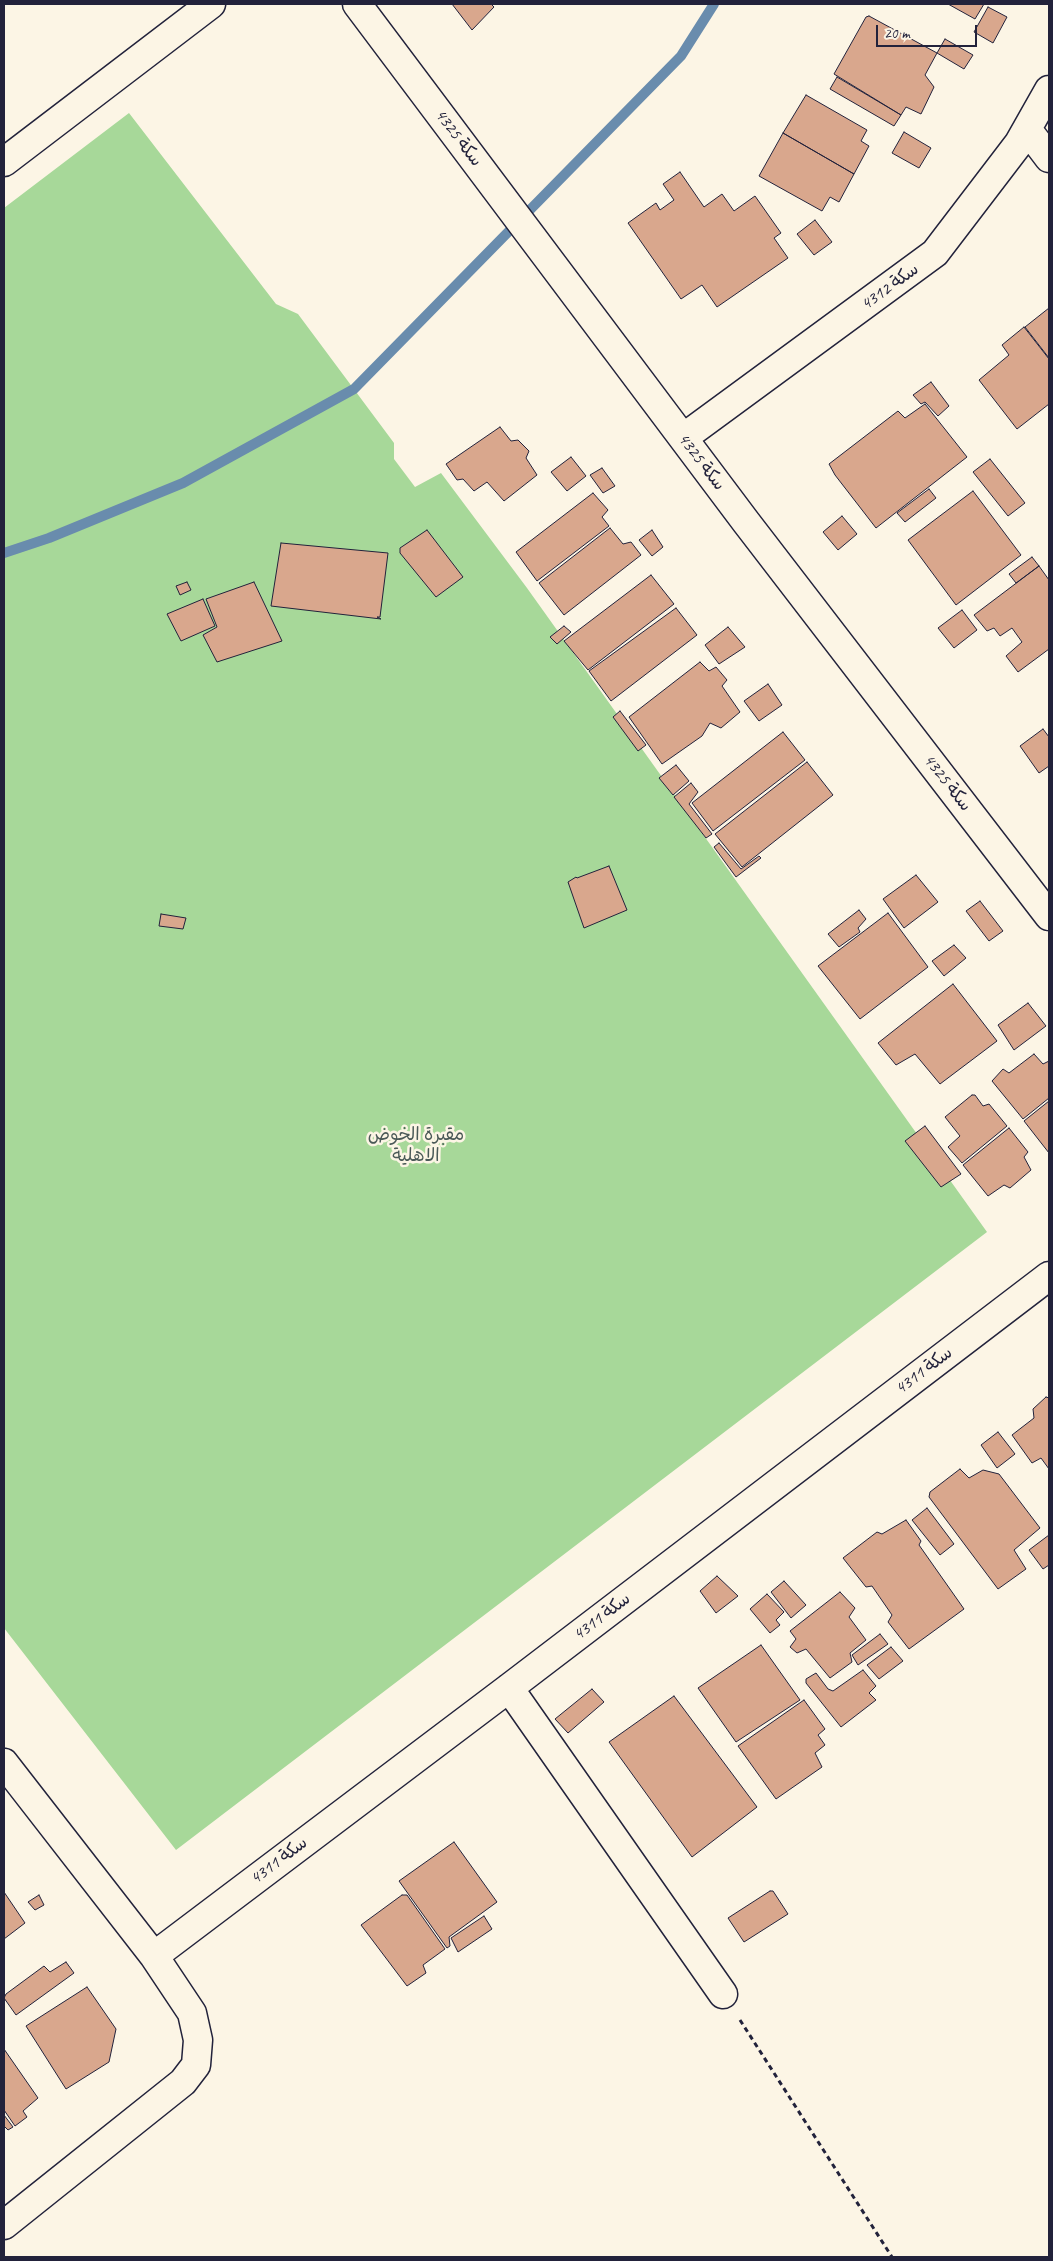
<!DOCTYPE html>
<meta charset="utf-8">
<style>
body{margin:0}
#map{position:relative;width:1053px;height:2261px;overflow:hidden;background:#fcf5e5;font-family:Caveat,sans-serif}
canvas{display:block}
.frame{position:absolute;inset:0;border:5px solid #22223b;pointer-events:none}
.scale{position:absolute;left:876px;top:25px;width:101px;height:22px;box-sizing:border-box;border:2px solid #22223b;border-top:0;padding-left:6px;font-size:15px;line-height:18px;white-space:nowrap;color:#22223b;-webkit-text-stroke:4px #fcf5e5;paint-order:stroke}
</style>
<div id="map">
<canvas width="1053" height="2261"></canvas>
<div class="frame"></div>
<div class="scale">20 m</div>
</div>
<script>
const g = document.querySelector('canvas').getContext('2d');
g.lineJoin = 'round';
function fillPath(path, color) { g.fillStyle = color; g.fill(path, 'evenodd'); }
const poly = rows => new Path2D(rows.map(r => 'M' + r).join(''));
function stroke(path, color, width, dash) { g.strokeStyle = color; g.lineWidth = width; g.lineCap = dash ? 'butt' : 'round'; g.setLineDash(dash || []); g.stroke(path); }
function write(font, color, halo, rows, align = 'center') {
  g.font = font + ' Caveat,"Playpen Sans Arabic",sans-serif'; g.lineWidth = 5; g.setLineDash([]); g.textBaseline = 'middle'; g.strokeStyle = halo; g.fillStyle = color; for (const [text, x, y, turn = 0] of rows) {
    g.save(); g.translate(x, y); g.rotate((+turn || 0) * Math.PI / 180); g.textAlign = isNaN(turn) ? turn : align; if (halo) g.strokeText(text, 0, 0); g.fillText(text, 0, 0); g.restore();
  }
}
const green = poly([
 [129,113,276,304,298,314,394,443,394,459,415,487,441,473,527,588,987,1232,176,1850,4,1628,4,208]
]);
const stream = poly([
 [4,553,49,538,183,483,354,389,681,56,714,4]
]);
const building = poly([
 [452,4,491,4,494,7,472,30,452,4],
 [948,4,984,4,975,19,948,4],
 [988,7,1007,17,993,43,974,32,988,7],
 [869,16,937,53,925,75,934,87,921,114,906,107,901,115,834,74,866,17,869,16],
 [945,39,973,55,964,69,937,53,945,39],
 [837,77,901,115,894,126,830,89,837,77],
 [806,95,867,130,861,141,869,146,854,174,783,133,806,95],
 [904,132,931,148,919,168,892,153,904,132],
 [783,133,854,174,839,202,830,197,822,211,759,176,783,133],
 [680,172,704,207,722,194,734,211,755,196,781,233,774,238,788,258,717,307,702,285,681,299,628,223,656,203,660,210,674,200,663,184,680,172],
 [815,220,832,242,814,255,797,234,815,220],
 [1049,308,1049,358,1025,327,1049,308],
 [1024,327,1049,359,1049,404,1017,429,979,380,1009,355,1002,345,1024,327],
 [931,382,949,406,938,416,925,402,921,404,913,395,931,382],
 [925,404,967,457,876,528,835,475,829,464,898,411,905,418,925,404],
 [500,427,511,441,518,440,529,451,526,458,537,475,504,501,487,482,474,491,463,479,457,480,446,464,500,427],
 [571,457,586,476,567,491,551,472,571,457],
 [990,459,1025,503,1008,516,973,472,990,459],
 [602,468,615,486,603,493,590,475,602,468],
 [929,489,936,498,905,522,897,513,929,489],
 [973,491,1021,555,956,605,908,540,973,491],
 [593,493,608,510,602,517,609,526,537,581,516,552,593,493],
 [842,516,857,534,838,550,823,532,842,516],
 [610,528,623,544,631,542,641,555,564,615,539,583,610,528],
 [427,530,463,577,436,597,400,553,400,548,427,530],
 [652,530,663,547,652,556,639,540,652,530],
 [281,543,388,553,380,617,377,617,381,619,271,606,281,543],
 [1032,557,1039,566,1016,583,1009,574,1032,557],
 [1039,566,1049,580,1049,649,1018,672,1006,656,1022,642,1012,628,1000,636,994,628,987,631,974,615,1039,566],
 [651,575,674,604,588,670,564,641,651,575],
 [187,582,191,590,180,595,176,586,187,582],
 [254,582,282,641,217,662,203,635,217,627,206,599,254,582],
 [203,599,215,626,181,641,167,614,203,599],
 [676,608,697,635,611,701,589,671,676,608],
 [962,610,977,630,954,648,938,628,962,610],
 [564,626,571,632,557,644,550,637,564,626],
 [728,627,745,647,719,664,705,645,728,627],
 [700,662,709,671,716,667,727,680,722,686,740,712,721,728,710,723,702,736,662,764,629,717,700,662],
 [768,684,782,705,759,721,744,701,768,684],
 [620,711,646,745,638,751,613,717,620,711],
 [1043,729,1049,737,1049,766,1039,773,1020,746,1043,729],
 [783,732,805,760,713,831,692,803,783,732],
 [807,762,833,795,742,867,715,834,807,762],
 [676,765,689,781,673,795,659,778,676,765],
 [691,783,698,792,689,804,712,834,706,838,674,797,691,783],
 [719,843,741,869,759,856,761,858,736,877,714,847,719,843],
 [609,866,627,910,584,928,568,882,576,877,577,878,609,866],
 [916,875,938,902,904,928,883,899,916,875],
 [980,901,1003,931,989,941,966,911,980,901],
 [859,910,866,919,858,928,860,932,839,947,828,934,859,910],
 [888,913,928,967,860,1019,818,966,888,913],
 [161,914,186,918,183,929,159,926,161,914],
 [954,945,966,958,944,976,932,961,954,945],
 [953,984,997,1041,940,1084,915,1054,896,1065,878,1043,953,984],
 [1028,1003,1046,1026,1014,1050,998,1025,1028,1003],
 [1034,1054,1043,1064,1049,1061,1049,1098,1023,1119,992,1081,1003,1069,1009,1073,1034,1054],
 [972,1095,975,1095,983,1106,989,1104,1007,1126,962,1163,948,1147,960,1136,945,1117,972,1095],
 [1049,1101,1049,1153,1024,1121,1049,1101],
 [925,1126,961,1174,941,1187,905,1141,925,1126],
 [1009,1128,1028,1152,1024,1157,1031,1170,1010,1188,1004,1185,988,1196,963,1165,1009,1128],
 [1046,1397,1049,1398,1049,1469,1041,1458,1032,1463,1012,1435,1034,1418,1033,1409,1046,1397],
 [998,1432,1015,1454,997,1468,981,1445,998,1432],
 [960,1469,969,1478,983,1470,999,1474,1040,1528,1014,1550,1026,1569,998,1589,929,1497,930,1492,960,1469],
 [927,1508,954,1544,940,1555,912,1520,927,1508],
 [906,1520,921,1541,919,1545,964,1609,909,1649,888,1622,892,1615,872,1586,866,1587,843,1558,877,1532,882,1534,906,1520],
 [1049,1535,1049,1565,1043,1569,1029,1550,1049,1535],
 [717,1576,738,1596,716,1613,700,1591,717,1576],
 [784,1581,806,1605,791,1618,771,1592,784,1581],
 [840,1592,855,1608,849,1617,866,1640,850,1653,852,1662,830,1678,806,1649,797,1653,790,1647,796,1639,790,1631,840,1592],
 [767,1594,784,1612,776,1620,780,1625,770,1633,750,1609,767,1594],
 [880,1634,888,1644,858,1665,852,1655,880,1634],
 [761,1645,800,1700,736,1742,698,1688,761,1645],
 [891,1647,903,1661,879,1679,867,1665,891,1647],
 [863,1670,876,1686,869,1693,876,1700,841,1727,806,1683,806,1679,816,1673,828,1689,833,1691,863,1670],
 [592,1689,604,1702,568,1733,555,1719,592,1689],
 [674,1696,757,1807,692,1857,609,1742,674,1696],
 [804,1700,825,1729,818,1735,825,1745,815,1753,822,1767,776,1799,738,1746,804,1700],
 [454,1842,497,1902,449,1937,450,1946,447,1948,399,1881,454,1842],
 [770,1891,773,1891,788,1914,744,1942,728,1918,770,1891],
 [4,1892,25,1923,4,1939,4,1892],
 [39,1895,44,1905,35,1910,28,1902,39,1895],
 [402,1895,407,1895,445,1949,423,1965,426,1973,407,1986,361,1925,402,1895],
 [484,1916,492,1929,458,1952,451,1938,484,1916],
 [66,1962,74,1973,16,2015,4,1998,6,1994,44,1966,50,1972,66,1962],
 [87,1987,116,2029,109,2062,66,2089,26,2026,87,1987],
 [4,2049,38,2098,23,2111,27,2117,15,2126,4,2110,4,2049],
 [4,2115,13,2127,8,2130,4,2126,4,2115]
]);
const path = poly([
 [740,2020,892,2257]
]);
const minor = poly([
 [357,4,746,522,1049,916],
 [1027,129,1049,158],
 [4,162,211,4],
 [683,438,935,253,1019,143,1049,90],
 [509,1688,723,1994],
 [4,1763,154,1956,192,2013,198,2040,196,2065,183,2082,4,2225],
 [154,1956,509,1688,1049,1276]
]);
const streetNames = [
 ["سكة 4325",458,138,53],
 ["سكة 4312",890,287,-36],
 ["سكة 4325",701,462,53],
 ["سكة 4325",947,783,52],
 ["سكة 4311",924,1371,-37],
 ["سكة 4311",602,1617,-37],
 ["سكة 4311",279,1861,-37]
];
const parkNames = [
 ["مقبرة الخوض",416,1135],
 ["الاهلية",416,1156]
];
fillPath(green, '#a7d899');
stroke(stream, '#698cad', 10);
fillPath(building, '#d9a78d');
stroke(building, '#22223b', 1);
stroke(minor, '#22223b', 31);
stroke(path, '#22223b', 3, [5, 4]);
stroke(minor, '#fcf5e5', 28);
write('18px', '#22223b', '#fcf5e5', streetNames);
write('18px', '#4a5957', '#fcf5e5', parkNames);
</script>
